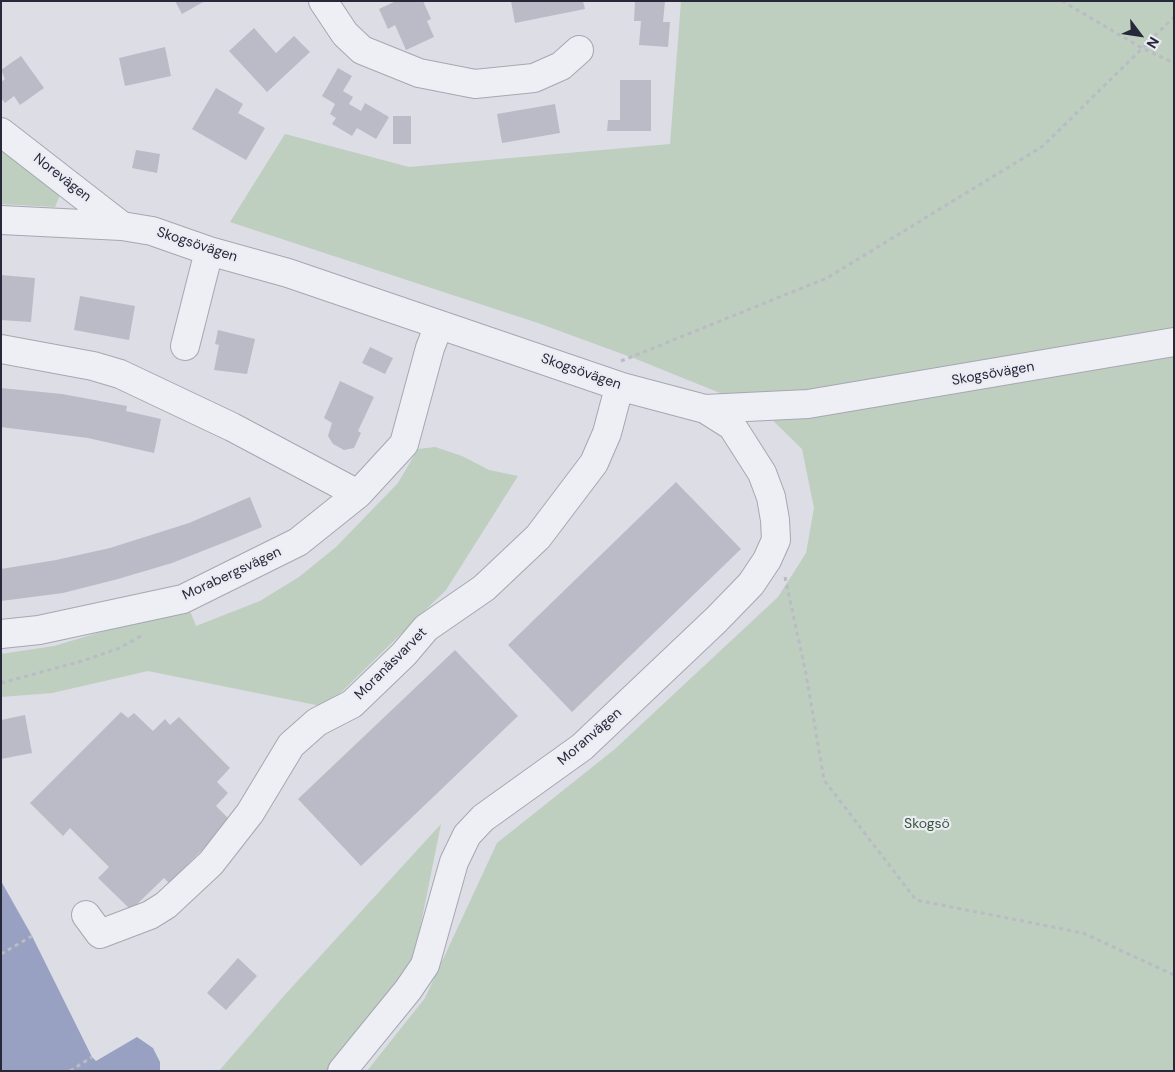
<!DOCTYPE html>
<meta charset="utf-8">
<style>
body{margin:0}
#map{position:relative;width:1175px;height:1072px;overflow:hidden;background:#dcdde5;font-family:"DM Sans",sans-serif}
canvas{display:block}
.frame{position:absolute;inset:0;border:2px solid #27283a;pointer-events:none}
.north{position:absolute;left:1115px;top:10px;width:50px;height:50px;-webkit-text-stroke:4px #ebecf3;paint-order:stroke;rotate:121deg;font-size:14px;font-weight:700;line-height:20px;text-align:center;color:#27283a}
.north::after{content:'';display:block;margin:auto;width:18px;height:22px;background:#27283a;clip-path:polygon(50% 0,100% 100%,50% 72%,0 100%)}
</style>
<div id="map">
<canvas width="1175" height="1072"></canvas>
<div class="frame"></div>
<div class="north">N</div>
</div>
<script>
const g = document.querySelector('canvas').getContext('2d');
g.lineJoin = 'round';
function fillPath(path, color) { g.fillStyle = color; g.fill(path, 'evenodd'); }
const poly = rows => new Path2D(rows.map(r => 'M' + r).join(''));
function stroke(path, color, width, dash) { g.strokeStyle = color; g.lineWidth = width; g.lineCap = dash ? 'butt' : 'round'; g.setLineDash(dash || []); g.stroke(path); }
function write(font, color, halo, rows, align = 'center') {
  g.font = font + ' "DM Sans",sans-serif'; g.lineWidth = 4.5; g.setLineDash([]); g.textBaseline = 'middle'; g.strokeStyle = halo; g.fillStyle = color; for (const [text, x, y, turn = 0] of rows) {
    g.save(); g.translate(x, y); g.rotate((+turn || 0) * Math.PI / 180); g.textAlign = isNaN(turn) ? turn : align; if (halo) g.strokeText(text, 0, 0); g.fillText(text, 0, 0); g.restore();
  }
}
const green = poly([
 [681,1,1174,1,1174,1071,367,1071,425,998,497,843,615,749,778,597,806,553,814,508,802,449,756,404,730,397,636,359,538,323,230,222,285,134,409,167,670,144],
 [1,141,62,190,55,207,1,204],
 [435,447,462,456,489,470,518,476,446,590,326,707,148,671,52,693,1,697,1,654,54,646,188,606,196,626,260,601,299,577,336,547,398,483,418,449],
 [441,824,414,958,395,988,329,1071,219,1071,282,998]
]);
const water = poly([
 [1,881,32,936,92,1057,96,1061,137,1037,153,1048,160,1062,160,1071,1,1071]
]);
const building = poly([
 [175,1,205,1,182,14],
 [396,1,423,1,431,19,427,21,434,37,406,50,395,25,388,29,379,9],
 [511,1,583,1,585,9,515,23],
 [635,1,665,1,663,22,670,22,668,47,639,45,641,21,634,21],
 [254,28,276,53,294,36,310,52,267,92,229,51],
 [165,47,171,76,125,86,119,58],
 [21,56,44,88,20,105,14,96,5,103,1,98,1,82,5,79,1,70],
 [338,68,352,76,343,91,353,97,349,104,361,111,365,103,389,117,376,139,357,128,352,136,332,124,336,118,330,114,335,104,322,96],
 [620,80,651,80,651,131,607,131,608,120,620,120],
 [216,88,243,104,238,113,265,128,246,160,192,129],
 [555,104,560,133,502,143,497,114],
 [393,116,411,116,411,144,393,144],
 [136,150,160,154,157,173,132,168],
 [1,275,35,278,31,322,1,320],
 [80,296,135,306,129,340,74,330],
 [218,330,255,339,247,374,214,370,219,345,215,344],
 [370,347,393,358,385,374,362,363],
 [340,381,374,397,358,431,361,433,354,448,344,450,333,444,328,436,332,423,324,418],
 [1,388,62,394,127,406,126,411,161,419,154,453,88,438,1,427],
 [676,482,741,549,572,712,508,645],
 [250,497,262,527,233,539,172,563,118,579,63,593,1,601,1,569,56,560,110,548,189,523],
 [455,650,518,716,361,866,298,799],
 [121,712,128,718,134,713,153,731,165,719,170,725,179,717,230,768,217,782,228,793,216,806,231,821,169,883,164,878,131,910,98,878,109,867,70,828,63,836,30,803],
 [25,715,32,753,1,759,1,720],
 [238,958,257,976,226,1010,207,993]
]);
const path = poly([
 [1062,1,1142,48,1174,63],
 [621,361,827,278,1043,146,1174,17],
 [785,577,806,674,824,780,916,900,1083,933,1174,975],
 [1,683,82,661,120,648,144,634],
 [1,954,32,936],
 [70,1071,92,1057]
]);
const minor = poly([
 [323,1,345,34,362,50,419,73,475,84,534,78,561,66,579,50],
 [1,132,122,226],
 [1,220,122,226,152,231,209,251,288,273,622,387,705,409,808,404,1174,342],
 [185,346,209,251],
 [1,349,93,366,120,374,232,427,358,494],
 [1,634,39,630,183,599,298,542,358,494,404,444,430,348,439,325],
 [86,915,100,934,150,915,166,905,211,863,250,813,291,745,317,722,352,704,404,654,426,628,484,588,538,537,594,463,607,433,616,399,622,387],
 [342,1071,408,990,425,965,454,862,467,835,483,818,582,747,716,620,751,584,767,560,776,540,775,520,771,497,762,473,732,426,705,409]
]);
const streetNames = [
 ["Norevägen",62,178,38],
 ["Skogsövägen",197,245,18],
 ["Skogsövägen",581,372,19],
 ["Skogsövägen",993,374,-10],
 ["Morabergsvägen",232,574,-25],
 ["Moranäsvarvet",391,664,-45],
 ["Moranvägen",590,737,-41]
];
const parkNames = [
 ["Skogsö",927,824]
];
fillPath(green, '#becebf');
fillPath(water, '#99a1c3');
fillPath(building, '#babbc7');
stroke(minor, '#a6a7b2', 30);
stroke(path, '#babbc4', 3, [4, 4]);
stroke(minor, '#eeeff4', 28);
write('14px', '#27283a', '#ebecf3', streetNames);
write('14px', '#365539', '#ebecf3', parkNames);
</script>
